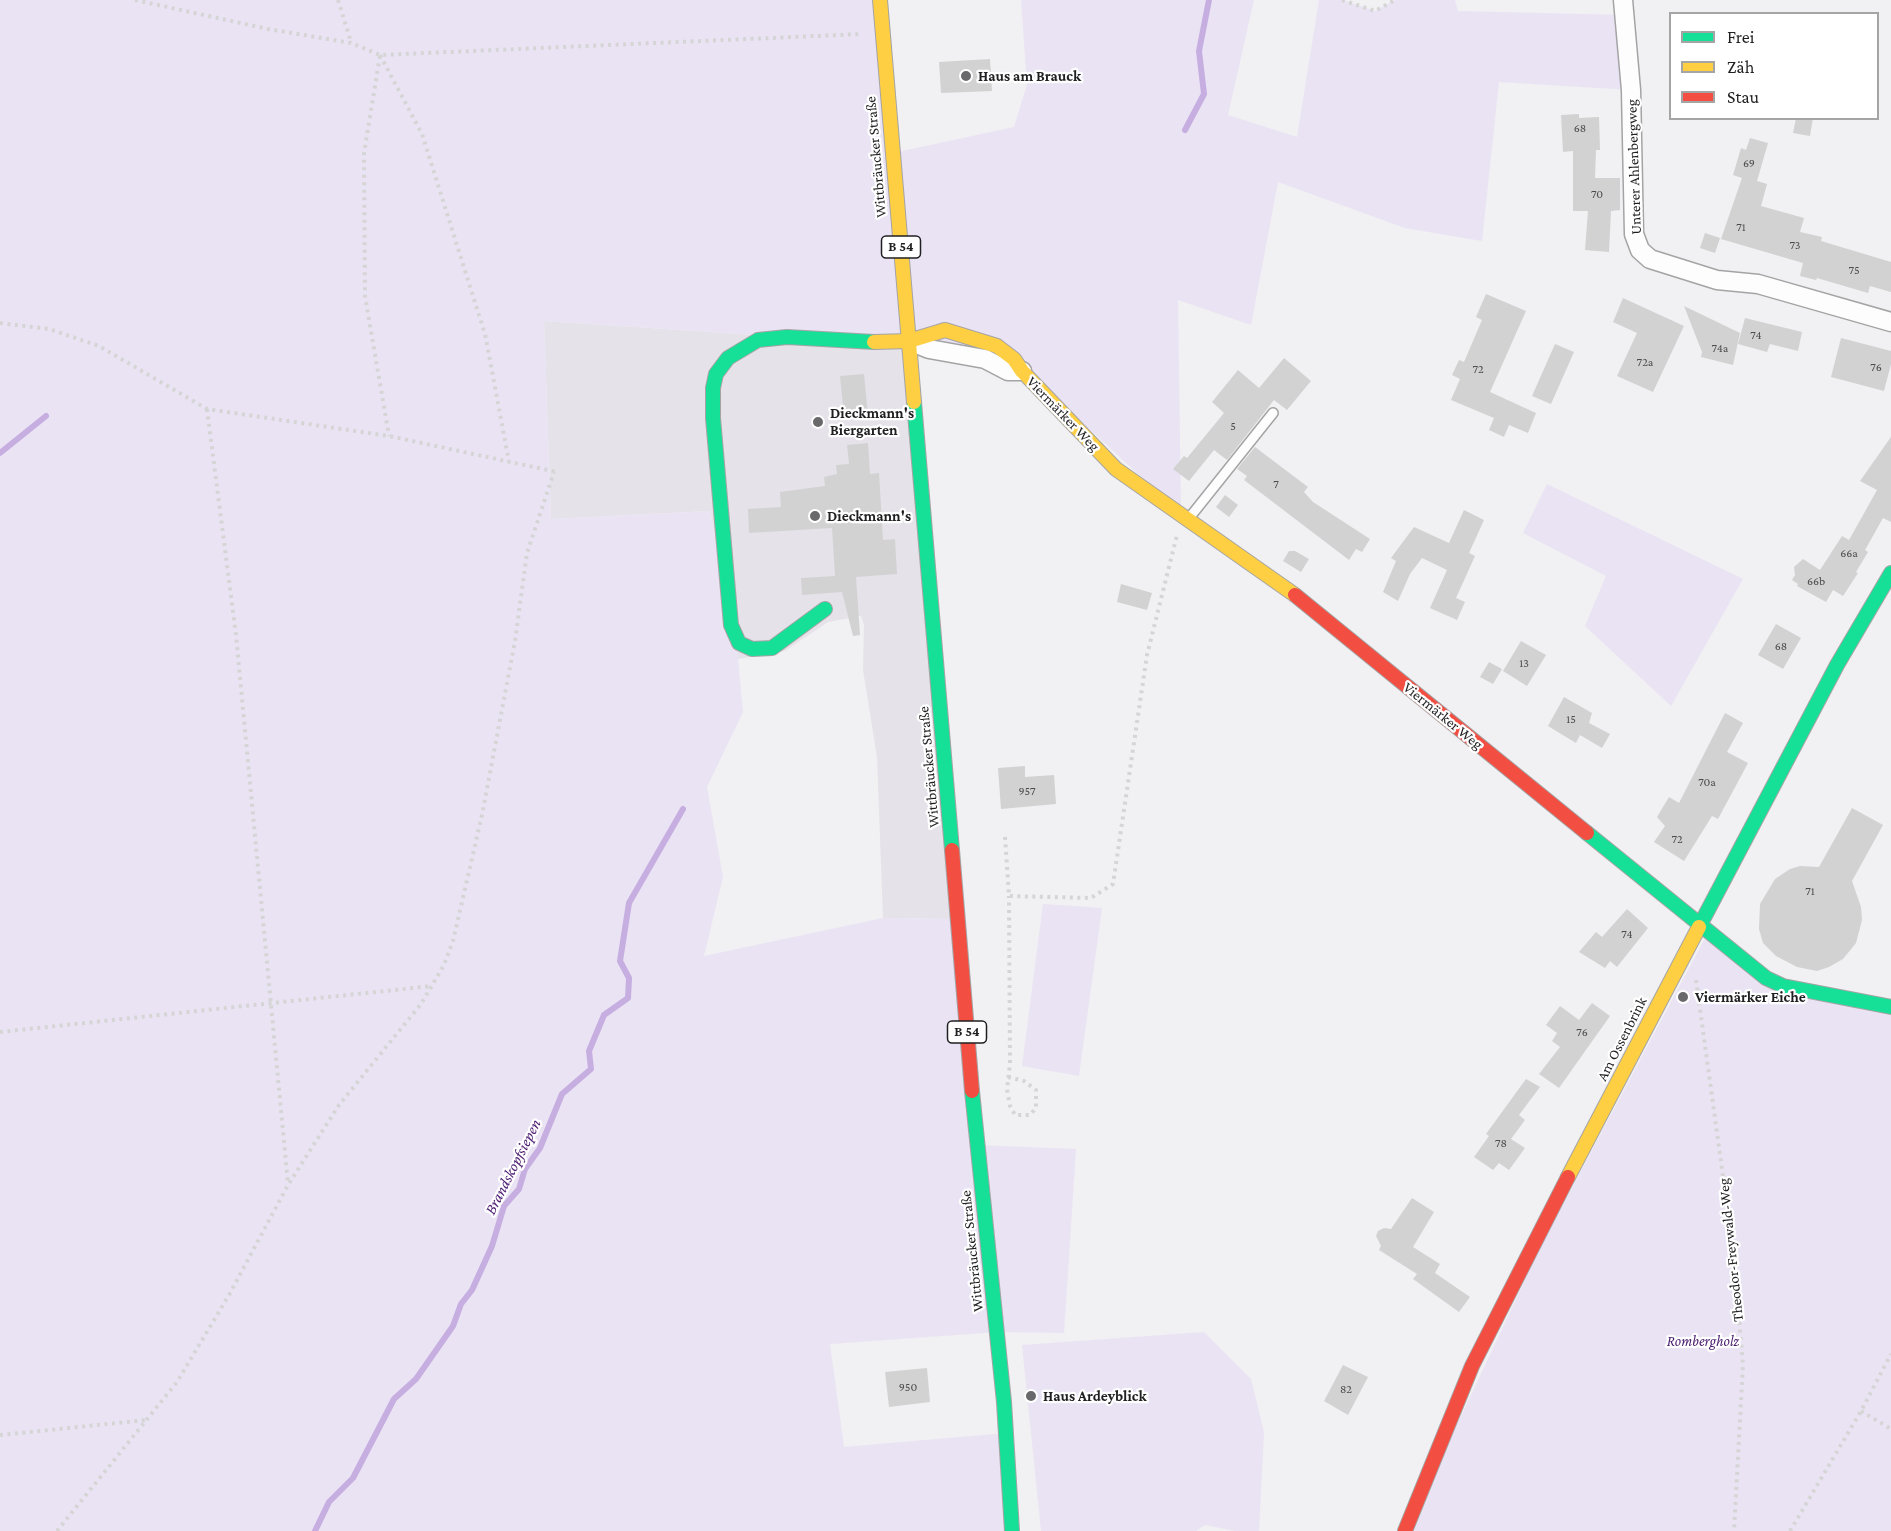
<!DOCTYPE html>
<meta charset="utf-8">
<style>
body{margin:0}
#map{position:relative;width:1891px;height:1531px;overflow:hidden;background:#f1f0f2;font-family:"Crimson Pro",serif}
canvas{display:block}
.legend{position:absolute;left:1669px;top:12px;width:210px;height:108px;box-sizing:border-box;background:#fff;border:2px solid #a6a5a6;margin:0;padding:8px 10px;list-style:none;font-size:18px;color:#201f21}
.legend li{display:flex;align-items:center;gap:12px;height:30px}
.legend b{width:30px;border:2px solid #a6a5a6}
</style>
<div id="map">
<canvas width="1891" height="1531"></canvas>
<ul class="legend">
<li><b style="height:8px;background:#16e098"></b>Frei</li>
<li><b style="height:8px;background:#ffcf43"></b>Zäh</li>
<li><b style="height:8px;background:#f24e42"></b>Stau</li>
</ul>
</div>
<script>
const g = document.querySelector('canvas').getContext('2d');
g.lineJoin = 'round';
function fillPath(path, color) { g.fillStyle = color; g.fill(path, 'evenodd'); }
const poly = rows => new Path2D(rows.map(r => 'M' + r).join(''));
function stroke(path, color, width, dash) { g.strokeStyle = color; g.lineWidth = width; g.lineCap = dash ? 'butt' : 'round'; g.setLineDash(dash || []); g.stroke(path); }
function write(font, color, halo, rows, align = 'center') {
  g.font = font + ' "Crimson Pro",serif'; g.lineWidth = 4.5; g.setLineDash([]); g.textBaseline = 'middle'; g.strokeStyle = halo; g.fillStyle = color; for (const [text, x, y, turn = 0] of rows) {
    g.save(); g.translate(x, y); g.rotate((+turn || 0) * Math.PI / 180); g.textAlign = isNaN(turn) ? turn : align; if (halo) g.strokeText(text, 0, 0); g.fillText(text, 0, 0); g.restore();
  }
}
const built = poly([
 [544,321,787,337,909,341,957,919,883,918,877,757,863,670,864,625,861,616,828,622,785,651,738,659,710,511,551,519]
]);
const green = poly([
 [0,0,880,0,893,153,1014,127,1027,85,1021,0,1254,0,1228,115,1297,137,1319,0,1342,0,1375,11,1395,0,1455,0,1458,11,1624,15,1631,90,1499,82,1482,241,1405,228,1278,182,1251,325,1178,300,1181,514,1014,359,787,337,544,321,551,519,710,511,738,659,743,712,707,787,723,877,704,956,883,918,957,919,977,1145,1076,1149,1064,1333,998,1332,830,1344,844,1447,1006,1433,1012,1531,0,1531],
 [1547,484,1743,579,1671,706,1585,626,1606,576,1523,533],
 [1043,904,1102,908,1079,1076,1022,1066],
 [1705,938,1786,984,1891,1014,1891,1531,1414,1531,1455,1429,1542,1244],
 [1204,1332,1251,1379,1264,1432,1259,1531,1235,1531,1205,1525,1196,1531,1041,1531,1022,1345]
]);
const stream = poly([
 [1185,130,1204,94,1199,51,1209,0],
 [0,453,46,416],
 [315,1531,329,1502,353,1478,394,1399,416,1379,453,1326,461,1304,472,1290,492,1246,504,1206,519,1189,525,1169,540,1148,562,1094,591,1069,589,1051,604,1015,628,998,629,978,620,961,629,903,683,809]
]);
const building = poly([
 [990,59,992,91,941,93,939,62],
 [1579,114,1579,118,1599,117,1600,150,1596,150,1595,178,1620,178,1620,210,1611,211,1609,252,1585,250,1588,211,1573,211,1573,151,1563,152,1561,115],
 [1796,118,1813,118,1810,136,1793,133],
 [1750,138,1768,143,1757,181,1767,184,1761,206,1804,218,1800,232,1822,237,1821,241,1891,262,1891,292,1870,286,1868,293,1817,278,1816,280,1800,276,1803,263,1721,239,1742,178,1733,175,1741,148,1746,150],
 [1705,233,1720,238,1715,253,1700,248],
 [1486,294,1526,311,1490,392,1536,413,1528,433,1509,425,1504,437,1489,430,1494,418,1451,400,1460,379,1452,375,1459,360,1464,362,1482,320,1476,317],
 [1623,298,1684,326,1653,392,1617,376,1637,333,1613,322],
 [1684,306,1740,333,1733,365,1701,357,1702,352],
 [1745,318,1802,332,1798,351,1770,344,1767,352,1738,344],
 [1841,338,1891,351,1891,364,1884,391,1831,377],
 [1555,344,1574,352,1551,404,1532,396],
 [1284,358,1311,381,1287,410,1274,400,1227,460,1214,450,1189,481,1173,469,1184,456,1187,458,1224,413,1212,402,1238,370,1259,388],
 [864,374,868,415,844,417,840,376],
 [1891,437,1891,522,1883,518,1865,550,1868,552,1856,572,1858,573,1843,596,1833,590,1826,602,1797,586,1798,584,1792,580,1795,575,1794,567,1803,559,1820,570,1842,536,1849,540,1877,490,1860,481],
 [868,443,870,474,879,473,883,540,895,539,897,574,856,577,860,635,853,636,842,592,802,595,801,578,835,576,832,528,749,533,748,509,781,507,780,492,825,486,824,477,837,474,836,465,849,464,847,445],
 [1255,447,1308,487,1304,492,1313,502,1370,539,1362,552,1356,549,1349,560,1244,480,1247,476,1237,469],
 [1225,495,1238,505,1229,517,1216,507],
 [1464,510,1484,520,1469,553,1475,556,1456,598,1465,602,1457,620,1430,608,1447,570,1422,558,1410,574,1398,601,1383,592,1396,561,1391,558,1414,527,1449,543],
 [1289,551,1295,551,1309,559,1301,572,1283,561],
 [1121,584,1152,593,1147,610,1117,602],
 [1776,624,1801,638,1783,669,1758,655],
 [1521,641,1546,655,1527,686,1503,671],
 [1489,662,1502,669,1493,684,1480,677],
 [1564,697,1592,713,1589,723,1610,734,1602,748,1580,735,1576,743,1548,726],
 [1725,713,1743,723,1727,752,1748,763,1718,819,1712,816,1684,861,1654,842,1665,826,1657,817,1669,797,1679,803],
 [1025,766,1025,777,1054,775,1056,804,1001,809,998,768],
 [1852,808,1883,825,1852,881,1861,907,1862,920,1856,943,1843,959,1829,967,1817,971,1797,967,1776,956,1763,943,1759,929,1760,904,1775,879,1790,869,1800,866,1819,867],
 [1627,909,1648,928,1617,967,1610,961,1605,968,1579,952,1596,932,1602,937],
 [1592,1003,1610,1016,1559,1088,1539,1074,1560,1047,1552,1041,1557,1033,1546,1025,1560,1006,1579,1020],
 [1526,1079,1540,1087,1519,1115,1525,1120,1511,1139,1525,1148,1509,1170,1499,1163,1493,1170,1474,1157,1489,1136,1486,1134],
 [1412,1198,1434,1212,1413,1247,1440,1264,1435,1273,1470,1297,1459,1312,1413,1279,1417,1274,1379,1250,1381,1246,1376,1236,1378,1231,1384,1228,1391,1229],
 [1343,1365,1368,1377,1348,1415,1324,1401],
 [927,1368,930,1402,889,1407,885,1372]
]);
const path = poly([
 [135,0,268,29,351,43,380,55,862,34],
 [338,0,351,42],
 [1342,0,1375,11,1395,0],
 [380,55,422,134,485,334,509,462],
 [380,56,364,153,365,296,389,436],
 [0,323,49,329,99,346,207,409,389,436,557,472],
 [207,409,236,635,288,1184],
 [1005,837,1009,896,1091,898,1113,884,1147,655,1177,535],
 [1696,980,1733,1249,1743,1365,1734,1531],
 [0,1032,432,986],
 [1008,1077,1024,1081,1036,1090,1036,1108,1030,1115,1015,1115,1010,1106,1007,1089,1010,1064,1009,896],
 [1861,1411,1891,1429],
 [0,1435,147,1420],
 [57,1531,177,1382,229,1295,288,1185,339,1105,421,1004,444,965,453,941,482,815,515,641,527,553,554,472],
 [1790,1531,1861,1411,1891,1354]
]);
const lane = poly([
 [1190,517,1273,413]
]);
const street = poly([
 [1623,0,1631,90,1634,234,1640,250,1650,259,1717,280,1758,284,1891,322],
 [909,341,929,349,985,359,1008,371,1022,371]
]);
const fast = poly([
 [914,402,952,850],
 [825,609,772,648,752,649,739,643,731,625,713,418,713,388,716,374,728,358,758,340,787,337,874,342],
 [1587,833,1766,978,1783,986,1891,1007],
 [1699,927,1837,665,1891,573],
 [972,1091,1004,1402,1012,1531]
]);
const slow = poly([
 [880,0,914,402],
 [874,342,909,341,945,330,997,346,1014,359,1022,371,1116,469,1295,595],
 [1568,1177,1699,927]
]);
const jam = poly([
 [1295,595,1587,833],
 [952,850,972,1091],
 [1405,1531,1472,1366,1568,1177]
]);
const markers = [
 [966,76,6,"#69686a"],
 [818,422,6,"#69686a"],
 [815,516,6,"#69686a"],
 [1683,997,6,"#69686a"],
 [1031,1396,6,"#69686a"]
];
const numberNames = [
 ["68",1580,128],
 ["69",1749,163],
 ["70",1597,194],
 ["71",1741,227],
 ["73",1795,245],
 ["75",1854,270],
 ["74",1756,335],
 ["74a",1720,348],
 ["72a",1645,362],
 ["76",1876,367],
 ["72",1478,369],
 ["5",1233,426],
 ["7",1276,484],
 ["66a",1849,553],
 ["66b",1816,581],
 ["68",1781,646],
 ["13",1524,663],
 ["15",1571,719],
 ["70a",1707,782],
 ["957",1027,791],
 ["72",1677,839],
 ["71",1810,891],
 ["74",1627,934],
 ["76",1582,1032],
 ["78",1501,1143],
 ["950",908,1387],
 ["82",1346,1389]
];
const shields = [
 [901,247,39],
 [967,1032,39]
];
const shieldNames = [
 ["B 54",901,247],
 ["B 54",967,1032]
];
const poiNames = [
 ["Haus am Brauck",978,76],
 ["Dieckmann's",830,413],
 ["Biergarten",830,430],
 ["Dieckmann's",827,516],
 ["Viermärker Eiche",1695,997],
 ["Haus Ardeyblick",1043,1396]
];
const streetNames = [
 ["Wittbräucker Straße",876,157,-95],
 ["Unterer Ahlenbergweg",1634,167,-92],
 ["Viermärker Weg",1063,414,46],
 ["Viermärker Weg",1443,716,39],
 ["Wittbräucker Straße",929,767,-95],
 ["Am Ossenbrink",1622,1039,-63],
 ["Theodor-Freywald-Weg",1731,1250,-96],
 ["Wittbräucker Straße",972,1251,-96]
];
const parkNames = [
 ["Rombergholz",1703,1341]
];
const waterNames = [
 ["Brandskopfsiepen",513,1167,-63]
];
fillPath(built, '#e6e2e9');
fillPath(green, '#eae3f4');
stroke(stream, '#c6aee0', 6);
fillPath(building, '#d2d2d3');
stroke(lane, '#a5a4a5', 12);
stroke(street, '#a5a4a5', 21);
stroke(fast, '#a5a4a5', 16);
stroke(slow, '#a5a4a5', 16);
stroke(jam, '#a5a4a5', 16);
stroke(path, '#d5d5d5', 4, [3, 4.5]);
stroke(lane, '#fdfdfd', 9);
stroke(street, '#fdfdfd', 18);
stroke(fast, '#16e098', 14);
stroke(slow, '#ffcf43', 14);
stroke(jam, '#f24e42', 14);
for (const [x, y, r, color] of markers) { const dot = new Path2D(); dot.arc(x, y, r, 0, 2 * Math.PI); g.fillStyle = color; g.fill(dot); stroke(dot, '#fff', 2); }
write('12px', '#4c4c4e', null, numberNames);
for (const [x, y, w] of shields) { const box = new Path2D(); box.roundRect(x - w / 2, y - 11, w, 22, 4.5); g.fillStyle = '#fff'; g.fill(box); stroke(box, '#201f21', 1.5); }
write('bold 14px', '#201f21', null, shieldNames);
write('bold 15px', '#201f21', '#fff', poiNames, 'left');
write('15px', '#201f21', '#fff', streetNames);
write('italic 15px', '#491b6e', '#fff', parkNames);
write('italic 16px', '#4f2175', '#fff', waterNames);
</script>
